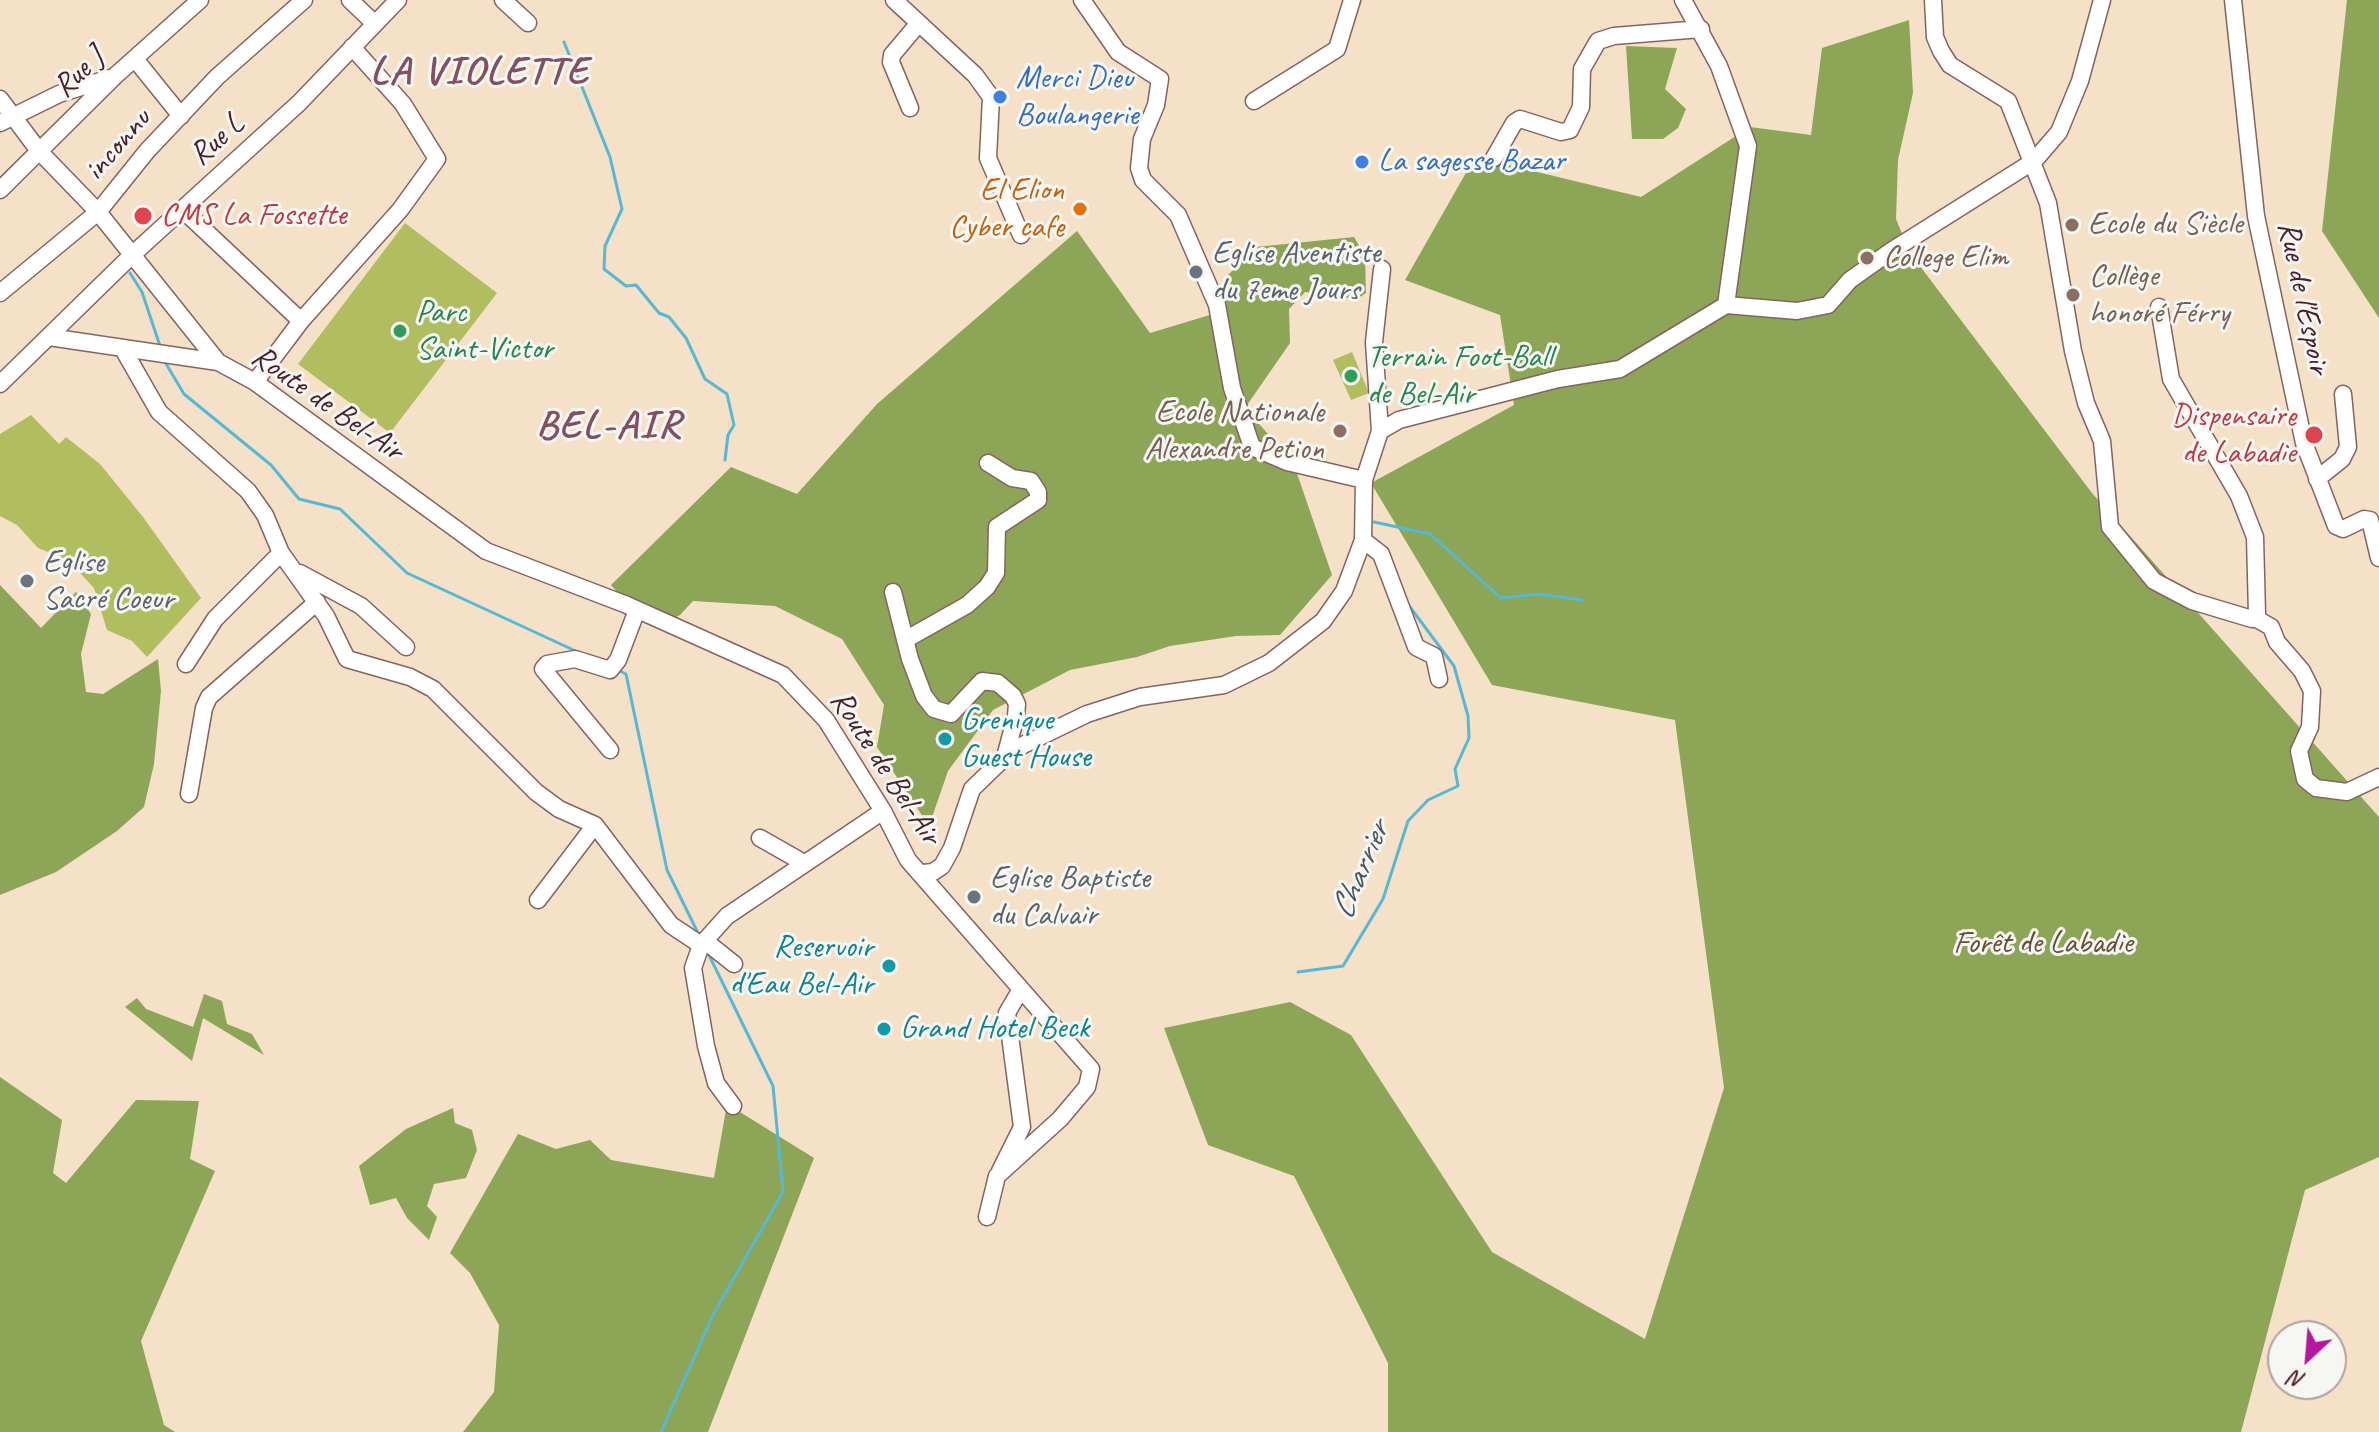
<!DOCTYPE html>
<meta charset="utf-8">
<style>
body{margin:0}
#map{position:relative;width:2379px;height:1432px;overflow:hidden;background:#f4e1c8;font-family:Caveat,sans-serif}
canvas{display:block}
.north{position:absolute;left:2267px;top:1320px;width:80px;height:80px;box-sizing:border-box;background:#f6f6f2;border:2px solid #b1a0a2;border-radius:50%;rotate:206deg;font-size:22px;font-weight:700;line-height:32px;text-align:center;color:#4a1f2b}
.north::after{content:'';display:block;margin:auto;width:28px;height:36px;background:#b5179e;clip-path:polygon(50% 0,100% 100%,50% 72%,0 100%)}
</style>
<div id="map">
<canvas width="2379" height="1432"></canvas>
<div class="north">N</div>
</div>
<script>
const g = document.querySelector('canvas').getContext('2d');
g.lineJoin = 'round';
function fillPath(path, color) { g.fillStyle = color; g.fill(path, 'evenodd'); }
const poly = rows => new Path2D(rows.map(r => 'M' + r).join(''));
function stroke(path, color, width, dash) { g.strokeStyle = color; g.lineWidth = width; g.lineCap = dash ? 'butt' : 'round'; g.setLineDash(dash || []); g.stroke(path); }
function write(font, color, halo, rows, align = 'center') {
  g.font = font + ' Caveat,sans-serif'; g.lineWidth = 6; g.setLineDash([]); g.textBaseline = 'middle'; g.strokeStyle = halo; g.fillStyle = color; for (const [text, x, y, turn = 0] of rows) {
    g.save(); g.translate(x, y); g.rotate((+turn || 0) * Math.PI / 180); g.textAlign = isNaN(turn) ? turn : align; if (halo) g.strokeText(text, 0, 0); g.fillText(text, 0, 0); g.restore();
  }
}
const green = poly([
 [405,223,497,293,390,433,298,364],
 [1352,352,1369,393,1351,400,1333,360],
 [31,415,59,444,66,437,100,464,143,517,201,598,147,657,132,641,107,630,94,588,68,560,38,548,17,525,0,516,0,434]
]);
const forest = poly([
 [2347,0,2379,0,2379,318,2322,231],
 [1909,20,1913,93,1898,160,1896,219,1910,253,2092,493,2379,817,2379,1157,2305,1190,2241,1432,1388,1432,1388,1363,1294,1176,1208,1145,1164,1028,1290,1002,1351,1035,1492,1252,1645,1339,1724,1088,1675,720,1492,685,1371,483,1514,405,1500,315,1405,280,1475,157,1641,197,1750,127,1811,135,1822,48],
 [1626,46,1677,48,1665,89,1686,109,1678,128,1663,139,1632,139],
 [1077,231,1150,333,1213,314,1224,279,1256,247,1354,237,1365,256,1366,293,1357,299,1305,292,1289,309,1290,343,1245,408,1293,462,1332,575,1280,635,1236,636,1170,646,1137,657,1070,670,993,710,948,771,929,826,877,747,884,705,842,639,775,606,693,601,680,615,664,624,641,619,611,585,731,467,797,494,877,404],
 [0,585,41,628,76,592,91,614,81,654,86,692,103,694,158,659,161,691,154,764,144,807,117,831,56,872,0,895],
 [204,994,222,1001,227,1024,252,1034,264,1055,203,1018,192,1061,125,1007,137,998,146,1009,193,1027],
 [0,1077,62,1120,53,1173,66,1183,136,1100,199,1101,190,1159,215,1171,141,1341,164,1425,175,1432,0,1432],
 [727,1104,814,1158,708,1432,463,1432,494,1392,499,1325,470,1273,450,1253,518,1134,556,1149,590,1140,611,1160,714,1178],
 [453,1108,455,1123,472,1130,477,1150,466,1178,434,1184,427,1206,437,1217,429,1240,407,1218,396,1198,370,1205,359,1166,406,1129]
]);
const stream = poly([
 [564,42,610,157,622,209,605,246,604,269,626,286,636,285,659,313,669,317,686,338,705,379,727,394,734,425,728,435,725,460],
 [130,273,142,292,161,349],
 [165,362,184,394,271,465,299,499,340,509,407,573,580,653],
 [1374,522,1430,534,1501,598,1538,594,1582,600],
 [616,669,626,674,667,870,699,935],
 [1298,972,1343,966,1383,899,1408,821,1428,800,1458,786,1455,769,1469,738,1468,716,1454,666,1407,603],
 [661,1432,713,1315,783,1192,773,1086,708,953]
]);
const minor = poly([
 [350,0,375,24],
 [503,0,528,23],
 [894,0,975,75,991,97,988,158,1021,235],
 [1082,0,1118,52,1160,79,1156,105,1142,139,1139,168,1143,180,1178,215,1217,305,1232,388,1252,447,1287,462,1364,480],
 [1683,0,1719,66,1748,146,1726,305],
 [1933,0,1935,37,1941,51,1950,65,2008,101,2048,203,2073,351,2086,403,2102,441,2110,527,2154,581,2192,601,2252,619,2257,614,2255,537,2239,496,2171,379,2159,307],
 [2233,0,2256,216,2304,443,2336,526,2343,529,2364,519,2370,520,2379,558],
 [135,59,181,116],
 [0,99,39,151,98,212,218,362],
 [1254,101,1337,49,1352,0],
 [910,108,891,62,892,55,919,23],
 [0,123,59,94,110,78],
 [1494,158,1514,123,1520,119,1561,132,1570,130,1581,107,1582,69,1598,41,1614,36,1701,29],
 [0,190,115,76,200,0],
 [182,209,301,321],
 [0,293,98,212,147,151,217,77,304,0],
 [49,337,218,362,255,382,486,551,627,605,783,675,826,720,883,811,908,860,1091,1069,1087,1087,1060,1119,997,1176,987,1217],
 [123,349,159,412,248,491,265,515,281,553,326,616,347,659,410,677,433,689,536,792,559,809,595,825,671,925,701,945],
 [255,382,301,321,400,210,437,159,403,104,352,47],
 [0,384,132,255,299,103,398,0],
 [1380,431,1374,342,1382,269],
 [2317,479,2342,459,2348,447,2343,394],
 [1363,540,1381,554,1416,647,1434,656,1439,679],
 [300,573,361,606,406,647],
 [893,592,910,659,924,696,934,709,951,714,982,681,998,683,1013,696,1017,704,1016,716,1005,757],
 [2255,618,2271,627,2277,642,2302,671,2312,691,2310,727,2299,751,2305,779,2316,788,2347,792,2379,777],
 [905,640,967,605,987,587,996,573,997,527,1038,500,1038,492,1031,481,1012,478,988,463],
 [186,664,215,619,281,553],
 [610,750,543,669,547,664,575,659,610,670,618,660,637,610],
 [189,794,204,708,209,697,317,602],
 [760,838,804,863],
 [923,873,933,872,942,866,952,848,972,789,1005,757,1023,745,1087,714,1140,697,1224,685,1269,663,1323,621,1344,591,1363,540,1364,480,1380,431,1399,420,1558,379,1620,369,1726,305,1797,311,1828,305,1850,280,1891,251,2034,161,2059,132,2080,81,2102,0],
 [538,900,595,825],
 [705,941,734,964],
 [733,1106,716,1083,706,1046,693,968,701,945,727,916,883,811],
 [1000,1171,1022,1127,1007,1013,1021,989]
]);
const markers = [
 [1000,97,8,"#3f7fe0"],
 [1362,162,8,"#3f7fe0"],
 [1080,209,8,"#e8710a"],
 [143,216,10,"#e0444e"],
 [2072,225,8,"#8d6e63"],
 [1867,258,8,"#8d6e63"],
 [1196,272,8,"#6b7280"],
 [2073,295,8,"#8d6e63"],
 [400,331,8,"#2e9e5b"],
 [1351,376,8,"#2e9e5b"],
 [1340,431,8,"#8d6e63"],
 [2314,435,10,"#e0444e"],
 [27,581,8,"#6b7280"],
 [945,739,8,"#0f9aa8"],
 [974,897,8,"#6b7280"],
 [889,966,8,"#0f9aa8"],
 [884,1029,8,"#0f9aa8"]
];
const streetNames = [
 ["Rue J",79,73,-44],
 ["Rue L",217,140,-42],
 ["inconnu",118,145,-49],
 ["Rue de l'Espoir",2303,298,78],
 ["Route de Bel-Air",327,404,35],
 ["Route de Bel-Air",885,768,57]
];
const shopNames = [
 ["Merci Dieu",1016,79],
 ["Boulangerie",1016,116],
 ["La sagesse Bazar",1378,162]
];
const foodNames = [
 ["El Elion",1064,191],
 ["Cyber cafe",1064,228]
];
const healthNames = [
 ["CMS La Fossette",161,216],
 ["Dispensaire",2296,417,"right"],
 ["de Labadie",2296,454,"right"]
];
const educationNames = [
 ["Ecole du Siècle",2088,225],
 ["College Elim",1883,258],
 ["Collège",2089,277],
 ["honoré Férry",2089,314],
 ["Ecole Nationale",1324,413,"right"],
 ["Alexandre Petion",1324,450,"right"]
];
const worshipNames = [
 ["Eglise Aventiste",1212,254],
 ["du 7eme Jours",1212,291],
 ["Eglise",43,563],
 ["Sacré Coeur",43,600],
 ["Eglise Baptiste",990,879],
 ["du Calvair",990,916]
];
const leisureNames = [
 ["Parc",416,313],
 ["Saint-Victor",416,350],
 ["Terrain Foot-Ball",1367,358],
 ["de Bel-Air",1367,395]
];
const cultureNames = [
 ["Grenique",961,721],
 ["Guest House",961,758],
 ["Reservoir",873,948,"right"],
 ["d'Eau Bel-Air",873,985,"right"],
 ["Grand Hotel Beck",900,1029]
];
const parkNames = [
 ["Forêt de Labadie",2043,944]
];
const waterNames = [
 ["Charrier",1361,871,-67]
];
const districtNames = [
 ["LA VIOLETTE",480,73],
 ["BEL-AIR",609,427]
];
fillPath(green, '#b0be60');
fillPath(forest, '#8ca556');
stroke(stream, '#57b8d5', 3);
stroke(minor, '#866362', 19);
stroke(minor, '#fff', 16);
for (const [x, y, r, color] of markers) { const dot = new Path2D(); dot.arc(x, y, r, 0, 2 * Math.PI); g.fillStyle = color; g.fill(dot); stroke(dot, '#f6f6f2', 3); }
write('32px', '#4a1f2b', '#f6f6f2', streetNames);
write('32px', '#366cbe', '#f6f6f2', shopNames, 'left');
write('32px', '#c56008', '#f6f6f2', foodNames, 'right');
write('32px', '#be3a42', '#f6f6f2', healthNames, 'left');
write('32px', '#785e54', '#f6f6f2', educationNames, 'left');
write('32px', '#5b616d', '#f6f6f2', worshipNames, 'left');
write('32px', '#27864d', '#f6f6f2', leisureNames, 'left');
write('32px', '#0d838f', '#f6f6f2', cultureNames, 'left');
write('32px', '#694f3b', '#f6f6f2', parkNames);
write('italic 34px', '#4f5566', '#f6f6f2', waterNames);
g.letterSpacing = '2px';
write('bold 40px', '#824f63', '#f6f6f2', districtNames);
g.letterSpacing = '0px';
</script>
